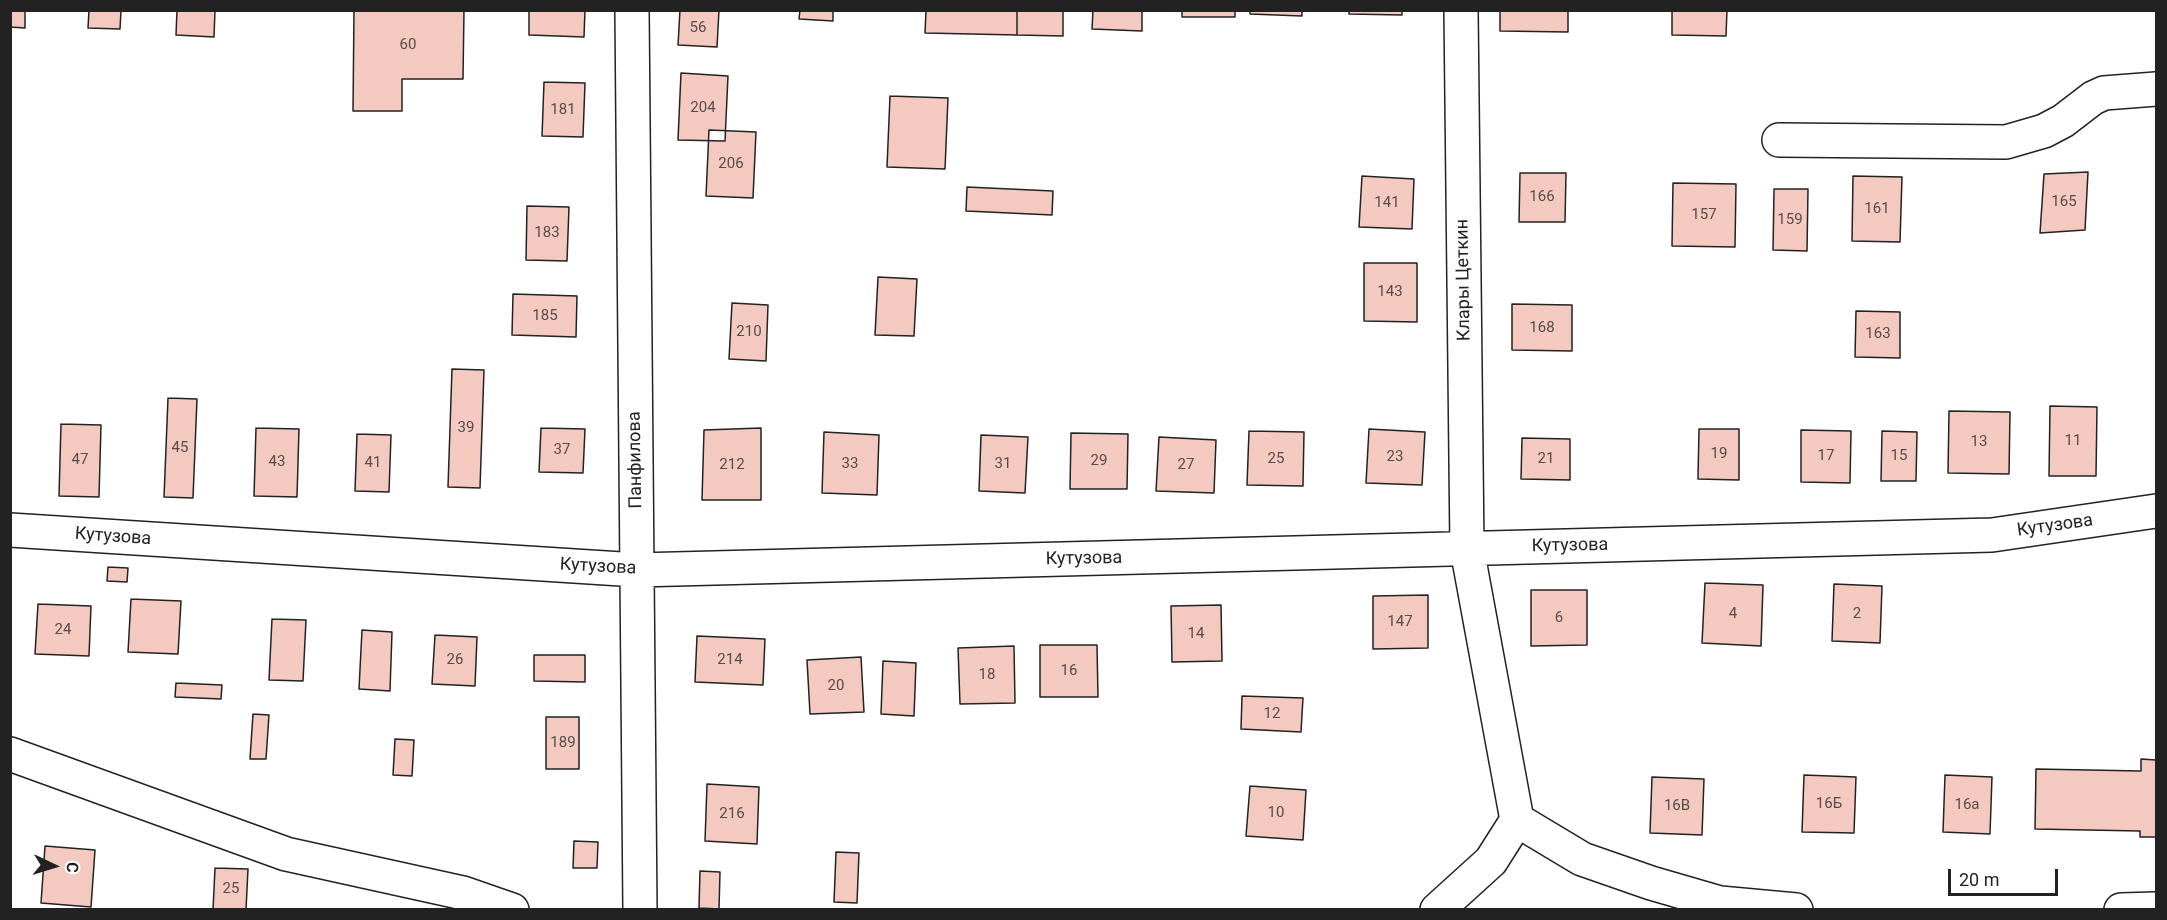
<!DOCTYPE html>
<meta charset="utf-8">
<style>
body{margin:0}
#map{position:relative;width:2167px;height:920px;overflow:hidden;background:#fff;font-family:Roboto,sans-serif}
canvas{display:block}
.frame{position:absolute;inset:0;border:12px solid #222;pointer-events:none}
.north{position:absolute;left:24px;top:836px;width:60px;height:60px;-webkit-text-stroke:4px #fff;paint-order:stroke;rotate:94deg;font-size:16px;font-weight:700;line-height:24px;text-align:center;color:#222}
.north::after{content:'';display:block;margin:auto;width:21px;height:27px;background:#222;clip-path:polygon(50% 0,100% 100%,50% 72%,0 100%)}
.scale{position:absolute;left:1948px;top:869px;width:110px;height:27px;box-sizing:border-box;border:3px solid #222;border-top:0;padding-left:8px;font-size:18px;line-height:21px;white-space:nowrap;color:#222;-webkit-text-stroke:4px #fff;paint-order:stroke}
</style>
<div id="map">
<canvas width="2167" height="920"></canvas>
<div class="frame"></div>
<div class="north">С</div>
<div class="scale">20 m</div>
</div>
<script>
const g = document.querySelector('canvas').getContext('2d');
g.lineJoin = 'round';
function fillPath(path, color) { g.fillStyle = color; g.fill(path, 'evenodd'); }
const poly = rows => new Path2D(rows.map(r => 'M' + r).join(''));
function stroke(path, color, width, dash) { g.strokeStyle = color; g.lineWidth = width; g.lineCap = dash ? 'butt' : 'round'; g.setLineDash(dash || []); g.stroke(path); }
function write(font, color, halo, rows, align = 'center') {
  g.font = font + ' Roboto,sans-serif'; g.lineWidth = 4.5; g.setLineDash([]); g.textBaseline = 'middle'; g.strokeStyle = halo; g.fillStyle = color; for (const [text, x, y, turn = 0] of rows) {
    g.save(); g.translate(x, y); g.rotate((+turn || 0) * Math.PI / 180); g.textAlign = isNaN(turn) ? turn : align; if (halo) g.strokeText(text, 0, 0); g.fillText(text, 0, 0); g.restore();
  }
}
const building = poly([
 [10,10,25,10,25,28,10,27,10,10],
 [89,10,121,10,120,29,88,28,89,10],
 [177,10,215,10,214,37,176,35,177,10],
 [354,10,464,10,463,79,402,79,402,111,353,111,354,10],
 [529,10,585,10,584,37,529,35,529,10],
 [680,10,719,10,717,47,678,45,680,10],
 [800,10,833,10,833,21,799,19,800,10],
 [926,10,1017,10,1017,35,925,33,926,10],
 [1017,10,1063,10,1063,36,1017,35,1017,10],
 [1093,10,1142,10,1142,31,1092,29,1093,10],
 [1182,10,1235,10,1235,17,1182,17,1182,10],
 [1250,10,1302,10,1302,16,1250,14,1250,10],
 [1349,10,1402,10,1402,15,1349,14,1349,10],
 [1500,10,1568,10,1568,32,1500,31,1500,10],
 [1672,10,1727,10,1726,36,1672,35,1672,10],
 [681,73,728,76,725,141,678,140,681,73],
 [544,82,585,83,583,137,542,136,544,82],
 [890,96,948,98,945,169,887,167,890,96],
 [709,130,756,132,753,198,706,196,709,130],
 [2088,172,2085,230,2040,233,2044,174,2088,172],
 [1520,173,1566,173,1565,222,1519,222,1520,173],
 [1362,176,1414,179,1412,229,1359,227,1362,176],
 [1853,176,1902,177,1900,242,1852,241,1853,176],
 [1673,183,1736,184,1735,247,1672,246,1673,183],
 [967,187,1053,191,1052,215,966,211,967,187],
 [1774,189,1808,189,1807,251,1773,250,1774,189],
 [527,206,569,207,567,261,526,260,527,206],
 [1364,263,1417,263,1417,322,1364,321,1364,263],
 [878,277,917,279,914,336,875,335,878,277],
 [513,294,577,296,576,337,512,335,513,294],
 [732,303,768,305,766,361,729,359,732,303],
 [1512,304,1572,305,1572,351,1512,350,1512,304],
 [1856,311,1900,312,1900,358,1855,357,1856,311],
 [452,369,484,370,480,488,448,487,452,369],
 [168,398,197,399,193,498,164,497,168,398],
 [2050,406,2097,407,2096,476,2049,476,2050,406],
 [1949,411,2010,412,2009,474,1948,473,1949,411],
 [61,424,101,425,99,497,59,496,61,424],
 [256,428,299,429,297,497,254,496,256,428],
 [541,428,585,429,583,473,539,472,541,428],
 [761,428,761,500,702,500,704,430,761,428],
 [1369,429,1425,432,1422,485,1366,483,1369,429],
 [1699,429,1739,429,1739,480,1698,479,1699,429],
 [1801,430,1851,431,1850,483,1801,482,1801,430],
 [1249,431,1304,432,1303,486,1247,485,1249,431],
 [1882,431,1917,432,1916,481,1881,481,1882,431],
 [824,432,879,435,877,495,822,493,824,432],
 [1071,433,1128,434,1127,489,1070,489,1071,433],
 [357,434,391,435,389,492,355,491,357,434],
 [981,435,1028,437,1025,493,979,491,981,435],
 [1159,437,1216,440,1214,493,1156,491,1159,437],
 [1522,438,1570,439,1570,480,1521,479,1522,438],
 [108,567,128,568,127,582,107,581,108,567],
 [1705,583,1763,585,1761,646,1702,643,1705,583],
 [1834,584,1882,586,1880,643,1832,641,1834,584],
 [1531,590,1587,590,1587,645,1531,646,1531,590],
 [1428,595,1428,648,1373,649,1373,596,1428,595],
 [131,599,181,601,178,654,128,652,131,599],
 [38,604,91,606,89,656,35,654,38,604],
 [1221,605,1222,661,1172,662,1171,606,1221,605],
 [272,619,306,620,303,681,269,680,272,619],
 [362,630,392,632,390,691,359,689,362,630],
 [435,635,477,637,475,686,432,684,435,635],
 [697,636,765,639,763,685,695,682,697,636],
 [1040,645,1097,645,1098,697,1040,697,1040,645],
 [1014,646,1015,703,960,704,958,648,1014,646],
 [534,655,585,655,585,682,534,681,534,655],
 [861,657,864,712,810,714,807,660,861,657],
 [883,661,916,663,914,716,881,714,883,661],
 [176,683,222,685,221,699,175,697,176,683],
 [1242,696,1303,698,1301,732,1241,729,1242,696],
 [253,714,269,715,266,759,250,759,253,714],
 [546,717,579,717,579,769,546,769,546,717],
 [395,739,414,740,412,776,393,775,395,739],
 [2141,759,2156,760,2156,837,2140,837,2140,831,2035,829,2036,769,2141,771,2141,759],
 [1804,775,1856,777,1854,833,1802,832,1804,775],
 [1945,775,1992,777,1990,834,1943,832,1945,775],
 [1652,777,1704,779,1702,835,1650,833,1652,777],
 [707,784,759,787,757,844,705,841,707,784],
 [1250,786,1306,790,1303,840,1246,836,1250,786],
 [574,841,598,842,597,868,573,868,574,841],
 [45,846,95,850,91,907,41,903,45,846],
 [836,852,859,853,857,903,834,902,836,852],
 [215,868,248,869,246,910,213,910,215,868],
 [700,871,720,872,719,909,699,908,700,871]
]);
const minor = poly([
 [632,10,640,910],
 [1461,10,1467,549,1517,820],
 [1779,140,2006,142,2044,131,2063,121,2093,98,2104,93,2156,89],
 [10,530,637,570,1992,535,2156,511],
 [10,754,286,854,463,893,512,910],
 [1437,910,1491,861,1517,820,1582,859,1651,883,1720,903,1796,910],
 [2121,910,2156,909]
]);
const numberNames = [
 ["56",698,28],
 ["60",408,45],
 ["204",703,108],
 ["181",563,110],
 ["206",731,164],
 ["166",1542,197],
 ["165",2064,202],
 ["141",1387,203],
 ["161",1877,209],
 ["157",1704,215],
 ["159",1790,220],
 ["183",547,233],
 ["143",1390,292],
 ["185",545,316],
 ["168",1542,328],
 ["210",749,332],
 ["163",1878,334],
 ["39",466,428],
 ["11",2073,441],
 ["13",1979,442],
 ["45",180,448],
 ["37",562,450],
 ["19",1719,454],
 ["17",1826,456],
 ["15",1899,456],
 ["23",1395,457],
 ["25",1276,459],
 ["21",1546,459],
 ["47",80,460],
 ["29",1099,461],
 ["43",277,462],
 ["41",373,463],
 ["33",850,464],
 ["31",1003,464],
 ["212",732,465],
 ["27",1186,465],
 ["4",1733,614],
 ["2",1857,614],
 ["6",1559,618],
 ["147",1400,622],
 ["24",63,630],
 ["14",1196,634],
 ["26",455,660],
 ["214",730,660],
 ["16",1069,671],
 ["18",987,675],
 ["20",836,686],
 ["12",1272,714],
 ["189",563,743],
 ["16Б",1829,804],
 ["16а",1967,805],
 ["16В",1677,806],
 ["10",1276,813],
 ["216",732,814],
 ["25",231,889]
];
const streetNames = [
 ["Клары Цеткин",1464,280,-91],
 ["Панфилова",636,460,-91],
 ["Кутузова",2055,526,-8],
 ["Кутузова",113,537,4],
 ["Кутузова",1570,546,-1],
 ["Кутузова",1084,559,-1],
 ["Кутузова",598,567,3]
];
fillPath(building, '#f3c9c0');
stroke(building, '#222', 1.5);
stroke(minor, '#222', 36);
stroke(minor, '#fff', 33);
write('15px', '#564c4a', null, numberNames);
write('18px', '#222', '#fff', streetNames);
</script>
